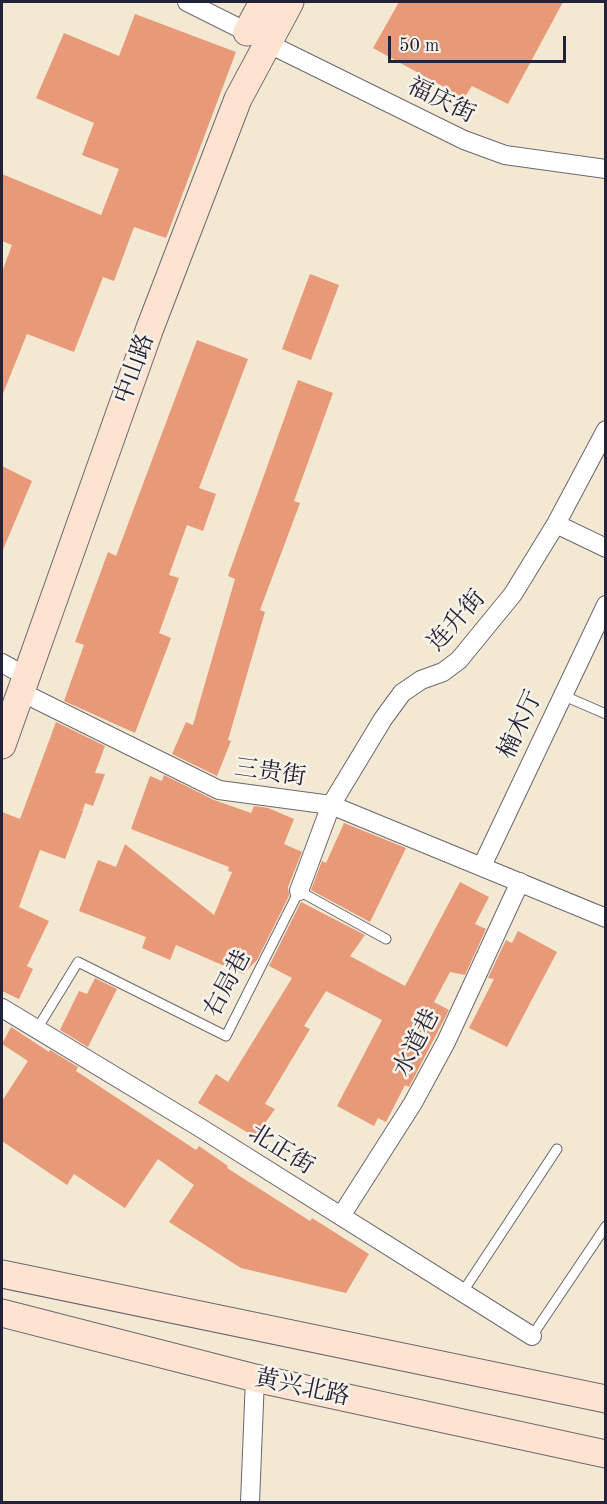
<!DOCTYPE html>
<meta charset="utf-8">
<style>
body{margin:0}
#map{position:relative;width:607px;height:1504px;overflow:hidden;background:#f3e8d2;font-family:"Old Standard TT",serif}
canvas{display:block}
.frame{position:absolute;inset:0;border:3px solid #22223b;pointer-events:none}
.scale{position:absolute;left:388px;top:36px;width:178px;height:27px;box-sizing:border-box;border:3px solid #22223b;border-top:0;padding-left:8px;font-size:18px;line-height:21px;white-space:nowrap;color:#22223b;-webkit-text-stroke:4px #f7f3e8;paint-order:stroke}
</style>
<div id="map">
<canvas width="607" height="1504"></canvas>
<div class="frame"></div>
<div class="scale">50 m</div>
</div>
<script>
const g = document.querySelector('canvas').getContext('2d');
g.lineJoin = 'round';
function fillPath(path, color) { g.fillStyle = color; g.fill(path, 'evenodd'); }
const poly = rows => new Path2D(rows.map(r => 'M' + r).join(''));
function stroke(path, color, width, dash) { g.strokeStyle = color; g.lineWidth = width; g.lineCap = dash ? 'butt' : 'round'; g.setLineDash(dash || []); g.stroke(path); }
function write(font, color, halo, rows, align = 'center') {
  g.font = font + ' "Old Standard TT","Noto Serif SC",serif'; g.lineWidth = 5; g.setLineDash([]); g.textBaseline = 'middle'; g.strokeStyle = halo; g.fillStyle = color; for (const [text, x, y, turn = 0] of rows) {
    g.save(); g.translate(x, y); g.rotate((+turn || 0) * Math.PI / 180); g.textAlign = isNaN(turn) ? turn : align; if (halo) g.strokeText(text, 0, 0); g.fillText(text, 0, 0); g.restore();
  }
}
const building = poly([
 [399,2,563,2,508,104,472,86,464,98,373,48],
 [135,14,236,52,166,238,134,227,114,281,103,277,74,352,27,334,2,396,2,272,12,245,2,241,2,174,101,215,119,169,82,155,94,123,36,98,64,33,119,56],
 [310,274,339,285,311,360,282,349],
 [197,340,248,359,199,488,216,494,203,531,187,525,169,575,179,578,159,633,171,638,135,733,64,701,84,645,75,642,108,552,116,556],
 [298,380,333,393,294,501,300,503,260,610,265,612,228,740,231,741,217,776,172,754,186,722,193,725,235,579,228,576],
 [2,466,32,481,2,552],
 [56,722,105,746,95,773,105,774,93,806,85,803,83,810,80,809,83,811,65,859,40,850,19,907,49,921,27,966,33,969,19,999,2,991,2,812,20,819],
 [164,775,214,800,251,813,254,806,268,808,294,819,284,844,302,852,288,887,289,896,257,960,243,974,176,945,170,960,142,948,146,937,79,911,98,860,116,867,125,844,214,915,232,872,228,871,229,867,131,829,150,776,162,781],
 [344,823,406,848,370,922,311,890,322,861,326,863],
 [460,882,489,897,475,924,486,929,465,975,450,972,434,1002,449,1010,409,1087,405,1085,386,1122,378,1118,374,1126,337,1106,382,1020,326,991,304,1026,310,1029,265,1104,275,1109,255,1137,198,1103,216,1074,228,1082,292,978,269,966,301,902,365,935,350,956,405,986],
 [518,931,557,952,507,1047,469,1028,494,979,488,978,506,940,512,943],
 [95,978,117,989,88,1047,60,1030,79,991,87,994],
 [11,1027,49,1052,50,1050,78,1067,76,1071,196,1150,199,1146,228,1166,227,1168,310,1221,312,1218,369,1254,346,1293,241,1268,169,1222,194,1185,158,1159,125,1208,74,1174,67,1185,2,1141,2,1101,28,1061,2,1044]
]);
const lane = poly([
 [562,695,606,714],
 [37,1029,78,962,226,1036,299,891,386,939],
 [462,1293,557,1149],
 [532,1336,606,1226]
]);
const street = poly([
 [187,2,247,32],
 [267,43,464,140,505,155,606,169],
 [556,524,606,548],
 [2,663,27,677],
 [21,692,219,790,331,805,606,918],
 [482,866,606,605],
 [299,891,331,805,383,719,402,693,421,680,443,672,459,660,513,594,556,524,606,430],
 [2,1008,199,1127,532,1336],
 [341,1216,413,1103,446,1042,520,882],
 [250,1502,255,1378]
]);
const secondary = poly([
 [247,32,263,2],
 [2,745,150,328,238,99,290,2],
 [2,1274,606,1399],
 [2,1313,255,1378,606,1454]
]);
const streetNames = [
 ["福庆街",441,101,26],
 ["中山路",135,369,-70],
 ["连升街",457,621,-48],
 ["楠木厅",521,725,-65],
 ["三贵街",270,773,8],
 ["右局巷",228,984,-62],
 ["水道巷",417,1043,-63],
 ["北正街",281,1150,32],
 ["黄兴北路",302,1388,12]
];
fillPath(building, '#e79978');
stroke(lane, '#6b6770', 11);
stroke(street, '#6b6770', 20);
stroke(secondary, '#6b6770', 29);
stroke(lane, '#fff', 9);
stroke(street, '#fff', 18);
stroke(secondary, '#fee3d1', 27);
write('24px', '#22223b', '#f7f3e8', streetNames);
</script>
